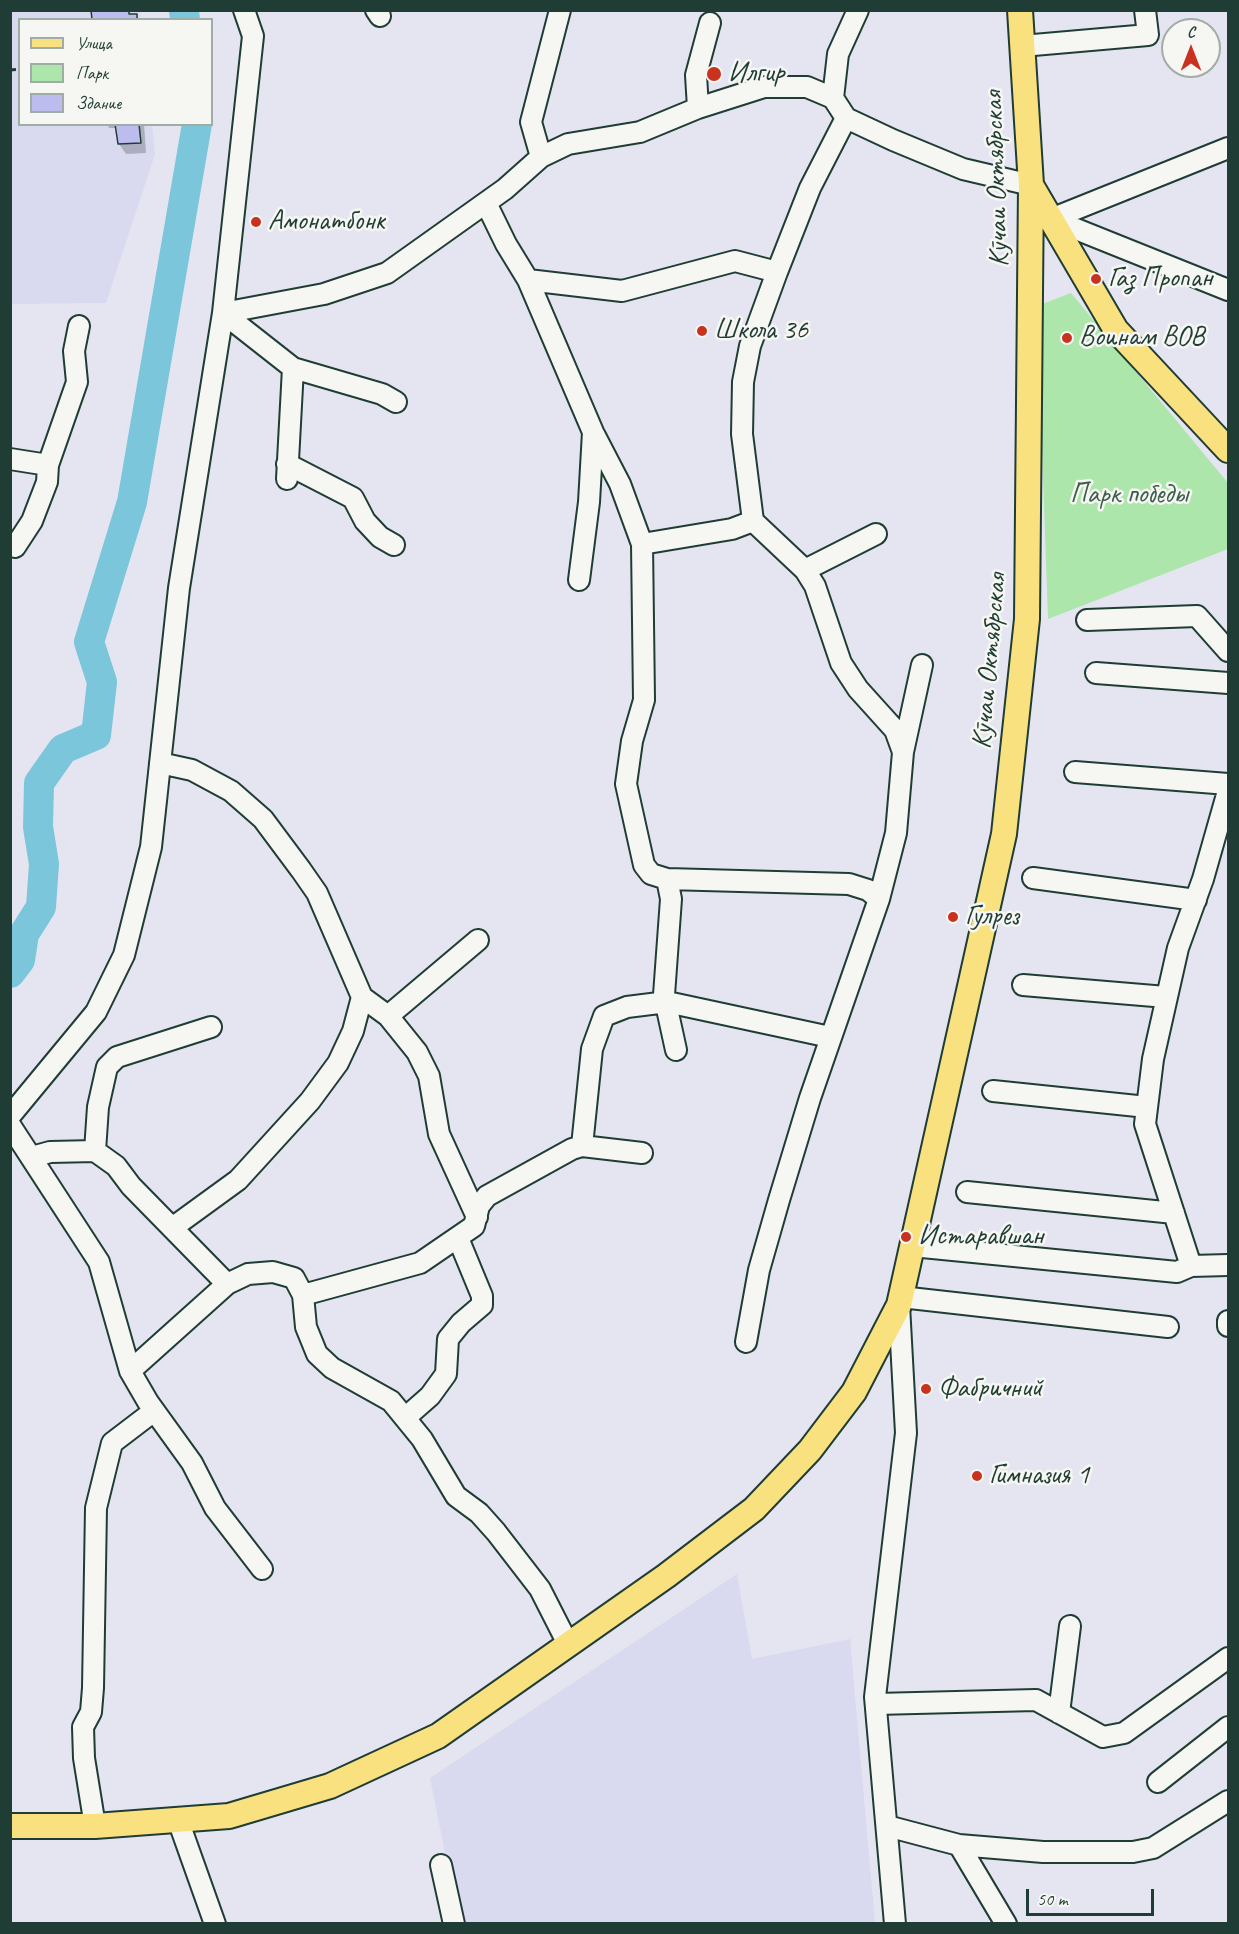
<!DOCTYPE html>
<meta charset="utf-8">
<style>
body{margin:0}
#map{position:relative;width:1239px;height:1934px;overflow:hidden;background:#e5e5f1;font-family:Caveat,sans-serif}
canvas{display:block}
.frame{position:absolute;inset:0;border:12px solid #1f3d34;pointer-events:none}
.legend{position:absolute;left:18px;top:18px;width:195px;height:108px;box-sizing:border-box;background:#f6f6f2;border:2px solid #a0aca6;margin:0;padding:8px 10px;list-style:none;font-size:18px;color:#1f3d34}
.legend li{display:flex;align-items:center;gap:12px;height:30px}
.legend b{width:30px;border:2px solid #a0aca6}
.north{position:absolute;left:1161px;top:18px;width:60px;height:60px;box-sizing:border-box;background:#f6f6f2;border:2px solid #a0aca6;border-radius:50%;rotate:0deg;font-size:16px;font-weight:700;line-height:24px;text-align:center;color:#1f3d34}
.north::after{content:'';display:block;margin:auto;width:21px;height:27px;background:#c8321e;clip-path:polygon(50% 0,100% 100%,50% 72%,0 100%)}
.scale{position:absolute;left:1026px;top:1889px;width:128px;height:27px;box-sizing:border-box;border:3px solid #1f3d34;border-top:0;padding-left:8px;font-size:18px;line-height:21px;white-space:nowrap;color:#1f3d34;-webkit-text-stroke:4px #f6f6f2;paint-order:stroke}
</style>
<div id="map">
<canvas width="1239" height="1934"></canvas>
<div class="frame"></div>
<ul class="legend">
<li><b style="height:8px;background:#fae180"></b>Улица</li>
<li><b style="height:16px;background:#ace6ab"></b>Парк</li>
<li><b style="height:16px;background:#bcbcee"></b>Здание</li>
</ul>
<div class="north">С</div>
<div class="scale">50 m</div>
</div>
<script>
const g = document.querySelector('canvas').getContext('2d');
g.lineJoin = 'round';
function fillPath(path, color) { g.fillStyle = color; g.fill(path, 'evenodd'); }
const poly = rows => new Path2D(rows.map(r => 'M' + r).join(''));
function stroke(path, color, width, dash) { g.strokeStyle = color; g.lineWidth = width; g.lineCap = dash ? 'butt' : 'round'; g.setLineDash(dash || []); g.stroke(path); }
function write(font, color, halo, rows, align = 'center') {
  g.font = font + ' Caveat,sans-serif'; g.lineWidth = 5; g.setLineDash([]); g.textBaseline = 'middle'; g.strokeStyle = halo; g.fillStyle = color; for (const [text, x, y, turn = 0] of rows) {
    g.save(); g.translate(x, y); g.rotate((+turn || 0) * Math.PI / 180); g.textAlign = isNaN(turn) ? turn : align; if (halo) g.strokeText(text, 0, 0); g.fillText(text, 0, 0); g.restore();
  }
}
const built = poly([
 [10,11,140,11,141,19,20,20,20,124,152,125,155,154,106,303,11,304],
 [737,1574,752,1659,850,1639,875,1923,459,1923,430,1778]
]);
const green = poly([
 [1071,293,1228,483,1228,549,1048,619,1037,306]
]);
const shadow = poly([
 [107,124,144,124,146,153,126,154,119,144,117,128,109,128]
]);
const river = poly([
 [184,10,185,20],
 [10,973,20,960,24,934,41,907,44,864,38,827,39,783,63,749,96,735,102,682,89,642,132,502,197,124]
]);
const building = poly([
 [91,10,129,10,129,14,137,14,137,20,92,20,91,10],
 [115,124,139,124,141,143,118,144,115,124]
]);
const path = poly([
 [10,70,20,69]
]);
const minor = poly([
 [376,10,380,16],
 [1022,46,1148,35,1145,10],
 [833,98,838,54,858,10],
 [698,108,696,75,710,23],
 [541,157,531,122,560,10],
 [486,203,506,244,528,280,622,291,735,261,777,272,810,188,846,118],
 [1051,219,1228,148],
 [1051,219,1228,290],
 [528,280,593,432,620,484,642,544,644,700,632,741,626,784,644,865,651,874,667,879,671,899,664,995,676,1050],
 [223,313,324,294,387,273,505,189,541,157,568,144,640,132,698,108,764,87,807,87,833,98,846,118,893,140,963,169,1031,185],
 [223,313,293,368,382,394,396,402],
 [10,459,48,465,47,482,32,521,15,547],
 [287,464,353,498,365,521,380,537,394,545],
 [48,465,77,382,74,351,79,326],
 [287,479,293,368],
 [642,544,732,529,753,521],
 [805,570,876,534],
 [579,580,589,502,593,432],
 [1087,620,1197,616,1228,651],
 [1096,673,1228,683],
 [903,752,922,665],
 [160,763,192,770,231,791,263,819,301,870,317,893,362,997,388,1016,417,1052,429,1076,439,1134,477,1217],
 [1075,772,1228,784],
 [1033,878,1196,900],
 [667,879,849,884,868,890,879,899],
 [1023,985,1166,997],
 [388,1016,478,940],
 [993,1091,1147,1107],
 [10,1116,96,1012,124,955,151,847,179,588,223,313,253,36,244,10],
 [10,1125,99,1262,130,1371,148,1402,192,1463,215,1508,262,1569],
 [582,1146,642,1153],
 [95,1151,98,1107,107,1067,117,1057,211,1027],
 [32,1157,50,1152,95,1151,116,1166,131,1186,227,1284],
 [967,1192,1174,1213],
 [172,1228,238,1180,310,1101,338,1063,353,1031,362,997],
 [912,1246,1177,1272,1191,1266,1145,1124,1153,1059,1178,948,1203,879,1228,791],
 [1191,1266,1228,1265],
 [303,1295,420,1263,474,1226,479,1206,487,1196,572,1149,582,1146,592,1049,604,1016,627,1007,667,1002,830,1037],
 [901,1297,1168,1327],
 [1228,1321,1228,1326],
 [746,1342,759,1270,779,1200,810,1098,879,899,896,833,903,752,895,730,858,689,841,663,815,586,805,570,753,521,742,434,743,382,750,346,777,272],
 [130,1371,227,1284,248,1274,273,1272,294,1278,303,1295,306,1327,317,1354,332,1368,391,1401,422,1439,456,1496,479,1513,496,1532,540,1589,568,1644],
 [405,1418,430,1396,446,1374,448,1339,461,1323,482,1305,482,1296,458,1238],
 [876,1704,1036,1700,1103,1737,1124,1733,1228,1658],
 [1059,1713,1070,1626],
 [1158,1782,1228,1727],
 [178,1820,215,1924],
 [95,1826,84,1758,83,1727,91,1712,93,1688,96,1508,112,1443,154,1411],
 [887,1826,959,1845,1006,1924],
 [959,1845,1043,1852,1133,1852,1153,1848,1228,1801],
 [441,1865,454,1924],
 [895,1924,875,1697,906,1433,899,1305]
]);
const major = poly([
 [1031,185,1116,330,1228,450],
 [10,1826,95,1826,229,1816,330,1786,438,1736,666,1576,754,1509,810,1450,854,1392,899,1305,1004,834,1027,619,1031,185,1020,10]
]);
const markers = [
 [714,74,8,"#c8321e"],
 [256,222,6,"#c8321e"],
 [1096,279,6,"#c8321e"],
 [702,331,6,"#c8321e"],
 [1067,338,6,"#c8321e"],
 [953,917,6,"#c8321e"],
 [906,1237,6,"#c8321e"],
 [926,1389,6,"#c8321e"],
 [977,1476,6,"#c8321e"]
];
const poiNames = [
 ["Илгир",728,74],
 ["Амонатбонк",268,222],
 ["Газ Пропан",1108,279],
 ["Школа 36",714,331],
 ["Воинам ВОВ",1079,338],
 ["Гулрез",965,917],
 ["Истаравшан",918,1237],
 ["Фабричний",938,1389],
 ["Гимназия 1",989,1476]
];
const streetNames = [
 ["Кӯчаи Октябрская",997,179,-92],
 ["Кӯчаи Октябрская",990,661,-85]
];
const parkNames = [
 ["Парк победы",1129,495]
];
fillPath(built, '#d9d9f0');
fillPath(green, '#ace6ab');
fillPath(shadow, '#0003');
stroke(river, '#7cc6dc', 30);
fillPath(building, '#bcbcee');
stroke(building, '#1f3d34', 1.5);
stroke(minor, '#1f3d34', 24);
stroke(major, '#1f3d34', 28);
stroke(path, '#1f3d34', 3, [6, 4.5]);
stroke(minor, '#f6f6f2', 20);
stroke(major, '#fae180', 24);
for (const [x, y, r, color] of markers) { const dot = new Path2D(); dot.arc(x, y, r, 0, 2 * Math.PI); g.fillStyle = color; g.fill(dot); stroke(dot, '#f6f6f2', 2); }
write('28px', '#1f3d34', '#f6f6f2', poiNames, 'left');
write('28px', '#1f3d34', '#f6f6f2', streetNames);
write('28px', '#3b5f4c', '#f6f6f2', parkNames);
</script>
